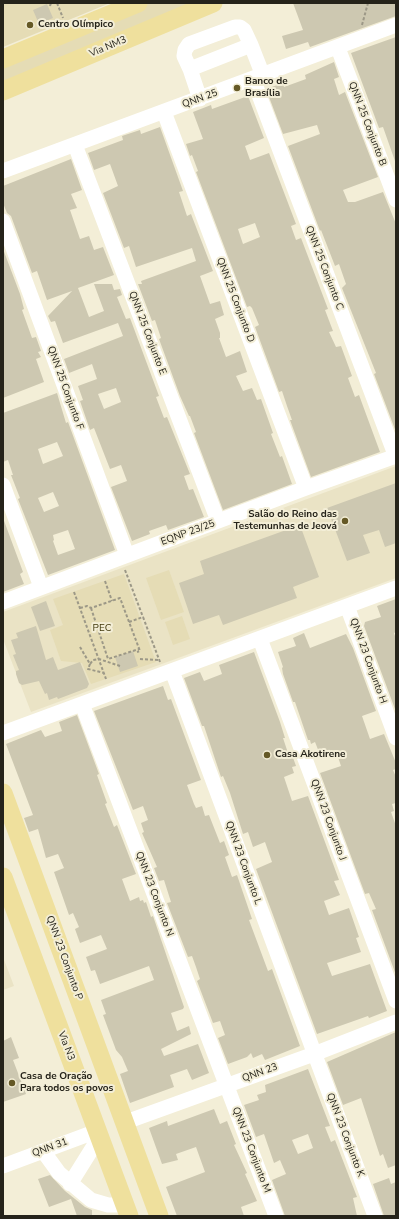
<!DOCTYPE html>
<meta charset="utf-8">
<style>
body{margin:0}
#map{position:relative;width:399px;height:1219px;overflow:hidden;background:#f3eed7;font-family:"Nunito Sans",sans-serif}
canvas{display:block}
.frame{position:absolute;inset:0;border:4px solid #25231a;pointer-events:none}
</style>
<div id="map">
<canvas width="399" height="1219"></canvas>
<div class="frame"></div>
</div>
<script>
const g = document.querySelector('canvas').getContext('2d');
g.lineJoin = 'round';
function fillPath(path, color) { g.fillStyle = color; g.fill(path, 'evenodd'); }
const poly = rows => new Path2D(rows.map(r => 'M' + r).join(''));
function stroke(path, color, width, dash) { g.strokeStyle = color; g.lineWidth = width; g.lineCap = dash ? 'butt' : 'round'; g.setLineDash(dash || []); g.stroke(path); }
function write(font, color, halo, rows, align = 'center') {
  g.font = font + ' "Nunito Sans",sans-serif'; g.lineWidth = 4; g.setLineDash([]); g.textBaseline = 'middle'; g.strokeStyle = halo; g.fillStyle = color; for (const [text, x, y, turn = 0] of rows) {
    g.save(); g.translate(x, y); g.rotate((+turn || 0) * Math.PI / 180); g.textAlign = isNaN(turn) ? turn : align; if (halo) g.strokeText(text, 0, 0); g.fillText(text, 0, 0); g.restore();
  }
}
const built = poly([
 [396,466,396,578,31,712,3,639,3,612],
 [3,957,14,986,3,990]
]);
const green = poly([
 [3,3,110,3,3,47],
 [148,3,198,3,3,85,3,64],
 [169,570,184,612,161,620,146,578],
 [124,574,156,662,91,684,82,663,61,661,50,630,63,625,53,599],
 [182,616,190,639,173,645,165,622]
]);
const building = poly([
 [293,3,396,3,396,16,310,47,308,42,286,49,282,36,303,30],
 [47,4,53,18,39,24,33,10],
 [396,37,396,161,395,161,383,127,379,128,351,53],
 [334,62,339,77,334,79,339,95,345,92,378,177,343,190,348,202,355,202,383,192,396,224,396,432,374,374,376,373,342,288,346,284,339,264,335,266,321,230,320,231,288,146,320,134,317,125,283,134,266,89,283,83,284,87,306,79,305,75],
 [248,96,264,138,245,146,250,160,269,153,296,224,291,226,296,240,301,238,328,309,325,310,333,331,329,332,336,347,341,346,352,376,348,378,355,397,359,395,380,452,311,477,290,420,292,420,287,406,282,391,279,392,255,327,259,325,252,308,250,306,247,307,196,172,198,171,192,155,190,156,186,144,203,139,193,112,211,105,212,109],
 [255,223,260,237,243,244,238,229],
 [160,127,183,191,179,192,187,216,191,214,213,271,200,276,210,304,220,301,224,315,215,319,220,333,220,338,219,338,226,357,240,351,247,372,236,376,243,391,252,388,257,400,261,399,273,433,271,434,280,457,282,456,292,484,223,510,194,433,196,432,190,416,189,416,180,396,159,339,161,338,155,320,152,321,138,284,142,284,141,281,196,261,192,248,136,267,129,246,124,248,103,193,118,186,110,164,94,170,88,153,123,140,122,136,140,130,141,134],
 [71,159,82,190,71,194,77,208,70,210,80,239,89,236,94,250,103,247,114,275,78,288,89,317,104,311,94,284,112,284,114,290,120,289,122,295,117,297,126,319,130,318,159,396,156,397,164,418,167,417,190,474,184,476,189,490,193,489,204,517,168,530,166,525,149,531,150,534,132,541,111,487,127,481,121,465,110,469,94,428,90,430,80,401,83,400,78,386,97,379,92,364,69,373,64,359,123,336,118,323,63,343,55,321,51,322,48,316,72,291,47,300,37,271,32,273,11,216,7,213,3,203,3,186],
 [116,388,121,402,104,409,98,394],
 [3,249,20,294,24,309,22,310,32,338,36,337,41,351,38,352,41,357,36,359,44,382,3,398],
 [57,393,66,423,68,422,115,550,48,575,18,499,20,498,11,475,13,475,8,460,3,462,3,413],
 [57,442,63,456,43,464,38,449],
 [53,492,59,506,44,512,38,498],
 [68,530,75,549,58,555,53,541,54,540,53,535],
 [396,483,396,543,385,547,379,530,363,535,370,553,347,561,327,508],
 [3,518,23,572,20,574,24,584,3,592],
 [300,525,319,577,293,587,297,598,223,625,219,615,193,624,179,583,204,574,200,561],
 [396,599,396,632,394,633,396,639,395,709,364,626,365,622,381,617,377,606],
 [46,601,55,626,40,631,31,607],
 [36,626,46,660,53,657,58,670,80,662,89,684,87,688,58,699,57,697,49,700,47,693,45,694,39,681,22,685,19,683,16,674,16,671,19,670,13,655,16,654,11,640,18,638,16,633],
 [304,633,310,648,346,634,353,648,376,711,362,716,370,739,384,734,396,763,396,769,393,770,396,777,396,803,392,804,394,811,391,812,396,826,396,975,372,910,376,909,369,893,365,894,320,773,341,766,336,751,321,757,315,742,311,744,310,740,308,740,295,702,293,702,283,674,282,668,283,667,278,652,296,646,293,638],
 [133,651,138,666,120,672,115,657],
 [254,652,280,722,285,738,283,738,288,753,291,752,296,766,292,767,294,773,284,777,292,801,308,796,339,880,334,881,340,895,324,901,329,915,349,908,359,937,356,938,361,952,327,963,332,976,370,964,387,1011,369,1018,368,1016,317,1034,256,869,272,862,265,842,253,847,248,832,243,834,230,793,223,776,221,777,204,726,202,726,184,678,200,672,204,681,222,674,219,665],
 [163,686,168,700,171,699,201,780,187,785,194,804,196,808,202,806,205,816,209,815,220,843,224,841,229,855,225,857,232,877,237,875,252,919,249,920,268,971,272,969,300,1046,265,1060,262,1054,253,1058,251,1053,247,1057,228,1064,218,1038,225,1035,220,1021,213,1023,197,981,200,979,196,967,192,956,188,957,167,903,171,902,164,880,159,881,154,868,157,867,142,833,144,832,141,823,148,820,143,806,133,810,94,711],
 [77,715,99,774,97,775,107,803,105,804,114,827,117,825,136,874,122,879,130,901,139,897,140,901,143,900,144,903,146,902,151,917,153,916,184,1007,183,1009,171,1013,177,1031,189,1026,191,1034,161,1049,164,1056,198,1044,209,1073,192,1080,187,1069,170,1075,174,1087,130,1103,120,1074,128,1071,122,1057,116,1050,103,1015,106,1014,101,1000,154,980,149,966,100,984,95,970,91,971,86,957,107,949,101,935,80,943,75,929,79,927,73,913,69,915,54,872,64,868,58,854,46,858,38,829,29,832,24,818,33,815,6,744,41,730,45,737,62,731,59,722],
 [396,1032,396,1165,388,1168,383,1154,380,1156,361,1098,343,1105,327,1062],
 [11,1037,19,1058,13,1060,26,1094,3,1102,3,1041],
 [308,1069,330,1126,325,1127,331,1142,335,1140,357,1197,353,1198,357,1216,285,1216,272,1180,286,1174,280,1160,274,1163,264,1134,256,1137,244,1105,259,1100,257,1095,266,1092,265,1085],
 [308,1134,313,1148,298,1154,292,1140],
 [214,1109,220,1124,227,1121,236,1144,234,1145,247,1173,245,1174,257,1201,241,1207,244,1216,177,1216,166,1187,205,1172,196,1147,176,1154,178,1160,162,1164,149,1128,167,1121,168,1126],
 [50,1175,65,1191,85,1207,92,1210,92,1216,77,1216,71,1199,49,1207,38,1179],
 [389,1178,391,1184,396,1182,396,1216,384,1216,373,1184]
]);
const path = poly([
 [57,3,63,18],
 [50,6,51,3],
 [362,25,368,3],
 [125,570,143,617],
 [105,581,112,601],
 [74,592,106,679],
 [80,608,87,606,91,608,120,598,140,651,137,652],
 [91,608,108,659,139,649],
 [129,622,143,617,160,662],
 [80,647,90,664,93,660,99,659,120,666],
 [140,659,158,660],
 [90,664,88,669,104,673]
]);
const minor = poly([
 [251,45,190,69,184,56,185,50,189,44,235,27,240,27,244,30,251,45,260,68,263,75],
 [338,48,396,200],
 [190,69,200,99],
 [253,79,396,457],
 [164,112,306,488],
 [75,145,218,521],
 [3,171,396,25],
 [3,221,127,555],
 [3,485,41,587],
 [3,602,306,488,396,456],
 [347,606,396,738],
 [260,639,396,1001],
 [172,671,375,1216],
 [82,704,276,1216],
 [3,733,396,588],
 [123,1123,314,1054,396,1022],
 [43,1151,59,1173,91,1200,108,1205,125,1205],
 [3,1166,97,1131],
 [70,1184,100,1136]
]);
const major = poly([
 [3,59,138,3],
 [3,91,213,3],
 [3,793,159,1216],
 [3,877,129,1216]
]);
const markers = [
 [30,25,4,"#655926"],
 [237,88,4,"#655926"],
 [345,521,4,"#655926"],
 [267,755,4,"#655926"],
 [12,1083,4,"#655926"]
];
const poiNames = [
 ["Centro Olímpico",38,25],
 ["Banco de",245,82],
 ["Brasília",245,94],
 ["Salão do Reino das",337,515,"right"],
 ["Testemunhas de Jeová",337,527,"right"],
 ["Casa Akotirene",275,755],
 ["Casa de Oração",20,1077],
 ["Para todos os povos",20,1089]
];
const streetNames = [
 ["Via NM3",108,47,-23],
 ["QNN 25",200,99,-20],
 ["QNN 25 Conjunto B",367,124,69],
 ["QNN 25 Conjunto C",324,268,69],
 ["QNN 25 Conjunto D",235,300,69],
 ["QNN 25 Conjunto E",147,333,69],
 ["QNN 25 Conjunto F",65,388,70],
 ["EQNP 23/25",188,533,-20],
 ["QNN 23 Conjunto H",368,661,70],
 ["QNN 23 Conjunto J",328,820,70],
 ["QNN 23 Conjunto L",243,863,70],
 ["QNN 23 Conjunto N",154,894,69],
 ["QNN 23 Conjunto P",64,958,70],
 ["Via N3",66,1046,69],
 ["QNN 23",260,1073,-20],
 ["QNN 23 Conjunto K",345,1135,69],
 ["QNN 31",50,1148,-20],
 ["QNN 23 Conjunto M",251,1150,69]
];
const parkNames = [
 ["PEC",102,629]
];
fillPath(built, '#eae3c5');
fillPath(green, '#e5dcb5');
fillPath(building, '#cdc8b1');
stroke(path, '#9c9887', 2, [3, 2]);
stroke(minor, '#fff', 15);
stroke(major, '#efe09d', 19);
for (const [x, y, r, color] of markers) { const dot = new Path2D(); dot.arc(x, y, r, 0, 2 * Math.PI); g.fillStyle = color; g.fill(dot); stroke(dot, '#f3eed7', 1.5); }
write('bold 10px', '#25231a', '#f3eed7', poiNames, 'left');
write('10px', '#25231a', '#f3eed7', streetNames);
write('10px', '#3f360a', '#f3eed7', parkNames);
</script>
